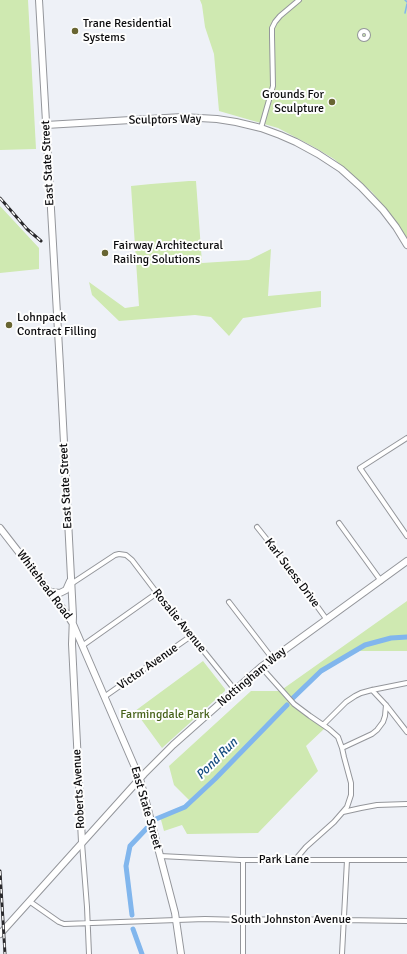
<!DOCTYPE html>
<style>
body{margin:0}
canvas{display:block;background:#eef1f7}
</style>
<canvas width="407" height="954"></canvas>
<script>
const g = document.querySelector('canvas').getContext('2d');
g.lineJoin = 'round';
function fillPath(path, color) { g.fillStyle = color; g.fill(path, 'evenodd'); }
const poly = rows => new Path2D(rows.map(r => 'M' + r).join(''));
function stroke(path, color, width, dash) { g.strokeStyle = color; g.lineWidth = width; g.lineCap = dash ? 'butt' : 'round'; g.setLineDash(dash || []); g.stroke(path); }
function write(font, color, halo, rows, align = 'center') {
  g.font = font + ' Signika,sans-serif'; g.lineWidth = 4; g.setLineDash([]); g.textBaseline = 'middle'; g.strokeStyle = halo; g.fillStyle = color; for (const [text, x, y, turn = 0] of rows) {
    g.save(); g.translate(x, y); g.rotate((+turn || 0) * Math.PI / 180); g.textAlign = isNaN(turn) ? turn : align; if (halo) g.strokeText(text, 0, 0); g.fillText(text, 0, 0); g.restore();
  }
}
const green = poly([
 [0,0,28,0,36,149,0,150],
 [200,0,407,0,407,239,397,223,372,192,334,159,314,147,278,128,219,111,214,54,205,27,202,5],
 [189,181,196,181,202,263,249,260,271,249,268,296,321,291,321,307,243,318,229,336,211,317,195,315,119,321,92,295,89,282,125,308,139,306,131,186,151,184],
 [0,206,39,248,39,269,0,273],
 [407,601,407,651,357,651,317,674,292,702,325,728,306,746,318,771,258,833,187,834,182,825,164,831,160,816,192,803,174,785,169,766,251,691,280,691],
 [203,661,225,689,225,691,162,748,135,711]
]);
const stream = poly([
 [405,0,407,2],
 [405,13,407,4]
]);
const canal = poly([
 [293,698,321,671,365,645,391,638,407,637],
 [156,819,185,807,215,779,287,705],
 [132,915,126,866,130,846,147,828],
 [133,929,142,954]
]);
const street = poly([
 '360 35a4 4 0 1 1 8 0a4 4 0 1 1-8 0Z',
 [261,128,273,86,272,36,272,28,275,22,280,16,299,0],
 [407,438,360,468,407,536],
 [339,523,381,581],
 [257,527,288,566,327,620],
 [71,584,115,555,119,554,126,555,132,560,157,593,235,690],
 [229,602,272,658],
 [82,646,157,593],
 [261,667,294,704,310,716,329,729,338,737,342,748,344,757,351,783,351,795,347,807,334,822,306,847,295,860],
 [372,690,386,705,407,732],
 [104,697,191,636],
 [323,725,346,702,355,696,361,693,372,690,407,683],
 [342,748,372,734,377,730,383,722,385,716,386,705],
 [343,812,361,808,377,805,407,804],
 [82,843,87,907,89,954],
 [160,856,240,860,407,860],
 [29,901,59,922,64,924,205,919,243,920,279,919,407,921],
 [243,954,243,860],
 [342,954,347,860]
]);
const secondary = poly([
 [39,0,60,366,73,616,72,644,76,724,82,842],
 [46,125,182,117,217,119,236,122,261,128,280,135,296,142,318,154,341,169,361,187,383,210,396,227,407,245],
 [0,528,66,613,73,624,140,779,175,913,181,954],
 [50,592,60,593,66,590,70,581],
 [0,934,144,774,173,745,261,667,407,561]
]);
const rail = poly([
 [0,198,27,229,41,241],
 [0,871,5,954]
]);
const markers = [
 [75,31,4,"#686532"],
 [332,102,4,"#686532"],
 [105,253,4,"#686532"],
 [9,325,4,"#686532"]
];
const poiNames = [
 ["Trane Residential",83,24],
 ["Systems",83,38],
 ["Grounds For",324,95,"right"],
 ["Sculpture",324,109,"right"],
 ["Fairway Architectural",113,246],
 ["Railing Solutions",113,260],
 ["Lohnpack",17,318],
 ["Contract Filling",17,332]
];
const streetNames = [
 ["Sculptors Way",165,120,-1],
 ["East State Street",48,163,-93],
 ["East State Street",66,486,-93],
 ["Karl Suess Drive",292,573,53],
 ["Whitehead Road",44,585,53],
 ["Rosalie Avenue",179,621,51],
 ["Victor Avenue",148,667,-35],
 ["Nottingham Way",252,677,-40],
 ["Roberts Avenue",79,789,-93],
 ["East State Street",146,808,74],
 ["Park Lane",284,860],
 ["South Johnston Avenue",291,920]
];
const parkNames = [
 ["Farmingdale Park",165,715]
];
const waterNames = [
 ["Pond Run",217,759,-45]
];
fillPath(green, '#cfe9b1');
stroke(stream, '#81b6ed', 1.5);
stroke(canal, '#81b6ed', 5);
stroke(street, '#94969b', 6);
stroke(secondary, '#94969b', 8);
stroke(street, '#fff', 4);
stroke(secondary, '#fff', 6);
stroke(rail, '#29292c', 3);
stroke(rail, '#fefefe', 1.5, [4.5]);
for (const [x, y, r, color] of markers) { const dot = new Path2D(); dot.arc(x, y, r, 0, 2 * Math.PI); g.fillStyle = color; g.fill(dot); stroke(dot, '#fefefe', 1.5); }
write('12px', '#0b0b0d', '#fefefe', poiNames, 'left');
write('12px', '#0b0b0d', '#fefefe', streetNames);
write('12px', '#466119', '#fefefe', parkNames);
write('italic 13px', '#164e81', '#fefefe', waterNames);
</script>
